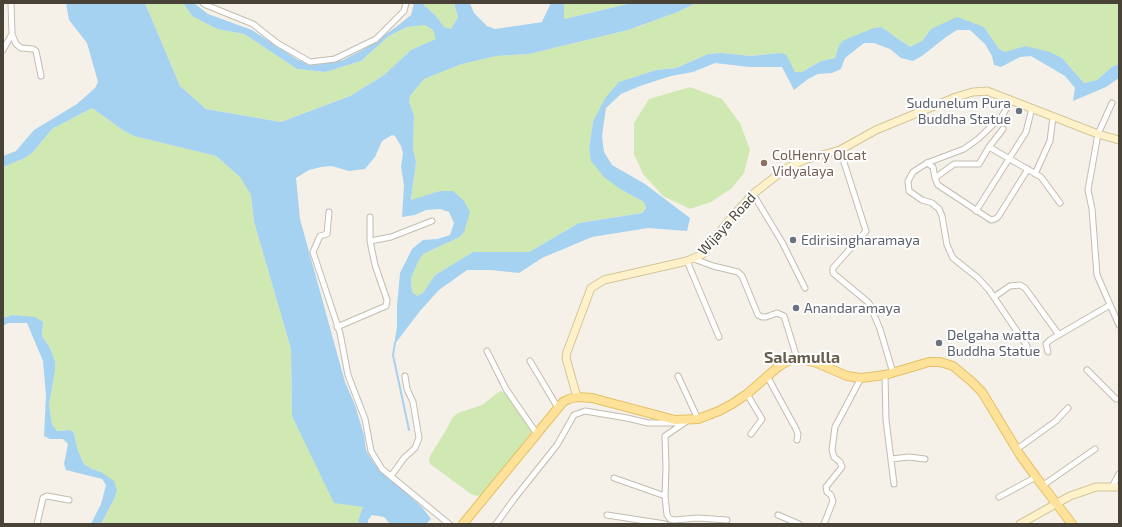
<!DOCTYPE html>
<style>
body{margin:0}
#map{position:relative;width:1122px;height:527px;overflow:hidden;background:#f5f1e9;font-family:"Exo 2",sans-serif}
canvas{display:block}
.frame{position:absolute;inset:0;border:4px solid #494237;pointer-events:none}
</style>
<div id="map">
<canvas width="1122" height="527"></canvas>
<div class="frame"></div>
</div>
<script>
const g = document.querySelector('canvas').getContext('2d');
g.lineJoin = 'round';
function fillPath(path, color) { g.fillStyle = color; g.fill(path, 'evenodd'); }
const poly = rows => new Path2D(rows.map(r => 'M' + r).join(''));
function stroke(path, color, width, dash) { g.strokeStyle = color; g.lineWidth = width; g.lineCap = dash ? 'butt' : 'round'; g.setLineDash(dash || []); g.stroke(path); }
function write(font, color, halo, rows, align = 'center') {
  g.font = font + ' "Exo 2",sans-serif'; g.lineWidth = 4; g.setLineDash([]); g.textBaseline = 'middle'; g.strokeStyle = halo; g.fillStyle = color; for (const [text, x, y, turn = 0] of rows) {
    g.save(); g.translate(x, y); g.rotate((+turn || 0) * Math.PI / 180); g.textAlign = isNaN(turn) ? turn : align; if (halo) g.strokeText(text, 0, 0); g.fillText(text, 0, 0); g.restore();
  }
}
const green = poly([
 [145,3,183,3,192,16,217,29,244,34,297,69,326,72,361,61,389,36,407,27,425,25,433,30,437,39,411,50,384,75,350,96,281,122,206,109,180,86],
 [422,3,454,3,458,17,451,29,444,27,436,16],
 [564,3,632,3,564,19],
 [696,3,1119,3,1119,64,1113,66,1097,80,1084,83,1062,58,1025,46,1005,53,999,49,984,27,931,29,922,41,910,47,881,27,839,45,835,58,821,61,802,72,795,72,778,53,751,56,722,53,708,54,676,68,656,70,620,82,593,121,589,149,592,161,620,189,644,202,646,208,641,213,579,223,529,252,473,252,435,275,423,293,417,296,412,292,411,278,419,260,423,254,460,237,464,232,440,191,411,201,416,162,413,149,414,115,409,102,410,96,424,79,462,64,496,56,529,54,628,30,678,12],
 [690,87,722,99,740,123,750,150,744,173,732,188,711,202,690,209,663,196,643,174,634,154,634,123,649,99],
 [92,108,124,131,134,136,216,156,240,177,251,195,254,222,291,349,292,416,363,507,358,520,359,524,101,524,114,499,101,472,92,469,84,464,78,451,74,433,70,430,57,431,52,424,49,405,55,371,55,361,50,348,42,336,43,322,12,315,3,318,3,167,25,158,33,152,52,129],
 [500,391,504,392,531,428,531,433,482,495,477,496,471,494,430,464,429,459,431,454,445,432,453,417,458,413,482,405]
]);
const water = poly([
 [66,3,145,3,180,86,206,109,281,122,350,96,384,75,411,50,436,39,433,30,425,25,407,27,389,36,361,61,326,72,297,69,244,34,217,29,192,16,183,3,194,3,208,14,252,30,298,60,316,65,343,60,366,48,396,27,411,15,414,3,422,3,436,16,444,27,451,29,458,17,454,3,470,3,474,13,487,26,495,29,543,22,552,3,564,3,564,19,632,3,696,3,678,12,628,30,529,54,496,56,462,64,424,79,410,96,409,102,414,115,413,149,416,162,411,200,440,191,453,191,464,201,470,212,464,232,460,237,423,254,419,260,411,278,412,292,417,296,423,293,435,275,473,252,529,252,579,223,642,213,646,208,644,202,620,189,604,177,591,161,589,149,593,121,606,97,619,82,656,70,676,68,708,54,722,53,751,56,778,53,786,54,795,72,802,72,821,61,835,58,839,45,844,40,874,28,881,27,887,31,910,47,922,41,931,29,957,17,984,27,999,49,1005,52,1025,46,1050,52,1062,58,1084,83,1097,80,1113,66,1119,64,1119,78,1106,87,1073,101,1075,88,1065,76,1031,56,1020,57,1001,67,994,65,992,56,985,44,970,30,957,30,946,37,922,56,913,61,901,58,890,49,874,43,864,43,845,58,841,69,832,73,818,74,808,79,794,90,782,67,749,67,715,63,693,72,671,76,640,86,621,94,606,108,602,136,604,152,612,165,645,184,690,218,687,231,648,228,592,237,542,258,519,273,491,270,467,270,439,290,420,311,394,345,397,327,397,306,400,273,412,249,423,240,437,239,450,235,454,223,449,212,440,209,426,210,415,215,402,217,404,185,401,167,403,153,401,146,395,136,392,135,382,141,375,157,365,169,349,171,332,166,321,167,309,170,296,178,300,219,345,382,355,405,364,435,366,450,374,463,388,477,422,507,431,519,426,524,390,524,384,517,372,515,368,520,368,524,359,524,358,520,363,507,334,503,292,416,291,349,254,222,251,195,240,177,216,156,134,136,124,131,92,108,52,129,33,152,25,158,3,167,3,156,16,151,34,130,77,104,95,88,98,82,87,43,69,20],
 [12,315,35,317,43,322,42,336,50,348,55,361,55,371,49,405,52,424,57,431,70,430,74,433,78,451,84,464,92,469,101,472,114,481,117,490,114,499,101,524,91,524,101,504,106,485,102,479,66,470,64,464,68,444,63,439,50,439,44,436,46,395,43,361,27,323,8,323,3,326,3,318]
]);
const stream = poly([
 [543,22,552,3],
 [395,343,393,355,409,430]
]);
const street = poly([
 [11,3,12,34,16,44,21,48,33,49,36,51,41,76],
 [203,3,206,5,253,24,277,43,310,62,335,59,376,39,404,11,406,3],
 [3,50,12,34],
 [1011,101,1002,116,978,139,964,149,927,163,913,172,908,181,909,191,922,200,932,203,939,209,942,216,947,245,953,258,978,278,989,290,1027,346],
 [1112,103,1098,134,1088,190,1092,209,1097,275,1119,325],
 [1003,129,989,147,979,164,954,164,935,178,938,185,991,220,995,219,998,217,1028,169],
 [989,147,1041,177,1060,203],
 [840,150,866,231,833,268,833,273,869,303,880,329,893,373],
 [927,163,933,167,935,178],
 [1035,174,1050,141,1053,117],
 [753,194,782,242,805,288],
 [976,211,1026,132,1032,108],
 [329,212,327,234,320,236,313,252,340,333,348,375,365,419,371,451,382,469,449,524],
 [370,241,391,237,432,221],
 [694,259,713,266,738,272,742,276,758,315,762,317,766,317,777,313,784,316,797,358],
 [687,261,719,337],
 [994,297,1010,286,1020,285,1025,288,1059,335],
 [337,327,386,306,387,300,375,265,370,241,370,217],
 [487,351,506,389,537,434],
 [1048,352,1046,344,1050,340,1110,305],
 [530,361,558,408],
 [1087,370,1116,399,1119,399],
 [885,375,886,420,894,484],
 [678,376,698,419],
 [767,376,796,429,798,434,797,440],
 [747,394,762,419,751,434],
 [687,421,665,436,666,467,665,496,667,515,670,519,674,520,698,518,727,520],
 [1017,449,1056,421,1068,408],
 [891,459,909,457,925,459],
 [391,476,404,458,415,448,419,438,413,402,407,389,405,376],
 [614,478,665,496],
 [1042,486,1095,449],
 [1112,487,1119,474],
 [999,497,1036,477],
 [607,515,665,524],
 [778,515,799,524],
 [37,524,43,498,47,496,69,500],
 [496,524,514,499,557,445,574,415,585,411,627,418,648,423,677,423],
 [824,524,833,501,831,495,827,492,826,487,842,467,840,462,834,457,832,450,835,427,861,378]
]);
const secondary = poly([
 [577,397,566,358,567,352,591,288,604,280,687,261,703,254,730,219,753,194,785,169,804,160,840,150,876,130,956,97,973,92,987,91,1098,134,1119,140],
 [1020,524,1070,496,1096,487,1119,487]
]);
const primary = poly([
 [463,524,558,408,563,402,569,399,577,397,592,398,675,420,698,419,719,411,732,404,747,394,778,367,788,361,797,358,817,363,847,376,861,378,885,375,929,362,940,362,953,366,971,381,982,392,1020,455,1036,477,1072,524]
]);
const markers = [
 [1019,111,4,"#6b7280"],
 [764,163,4,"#8d6e63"],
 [793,240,4,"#6b7280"],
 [796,308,4,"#6b7280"],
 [939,343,4,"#6b7280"]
];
const worshipNames = [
 ["Sudunelum Pura",1011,103,"right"],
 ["Buddha Statue",1011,119,"right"],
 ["Edirisingharamaya",801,240],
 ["Anandaramaya",804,308],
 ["Delgaha watta",947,335],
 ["Buddha Statue",947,351]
];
const educationNames = [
 ["ColHenry Olcat",772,155],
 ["Vidyalaya",772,171]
];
const streetNames = [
 ["Wijaya Road",727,224,-48]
];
const quarterNames = [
 ["Salamulla",802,358]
];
fillPath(green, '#d0e9b2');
fillPath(water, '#a6d2f1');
stroke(stream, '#a6d2f1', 2);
stroke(street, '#c3bcaf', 7);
stroke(secondary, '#d4c699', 9);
stroke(primary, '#e4c068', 10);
stroke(street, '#fff', 5);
stroke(secondary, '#fff2ca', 7);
stroke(primary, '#fee299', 8);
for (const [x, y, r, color] of markers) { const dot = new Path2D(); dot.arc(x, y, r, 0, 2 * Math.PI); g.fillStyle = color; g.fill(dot); stroke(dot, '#fff', 1.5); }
write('14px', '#5b616d', '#fff', worshipNames, 'left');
write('14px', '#785e54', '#fff', educationNames, 'left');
write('14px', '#494237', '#fff', streetNames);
write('bold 16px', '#6b604f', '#fff', quarterNames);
</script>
